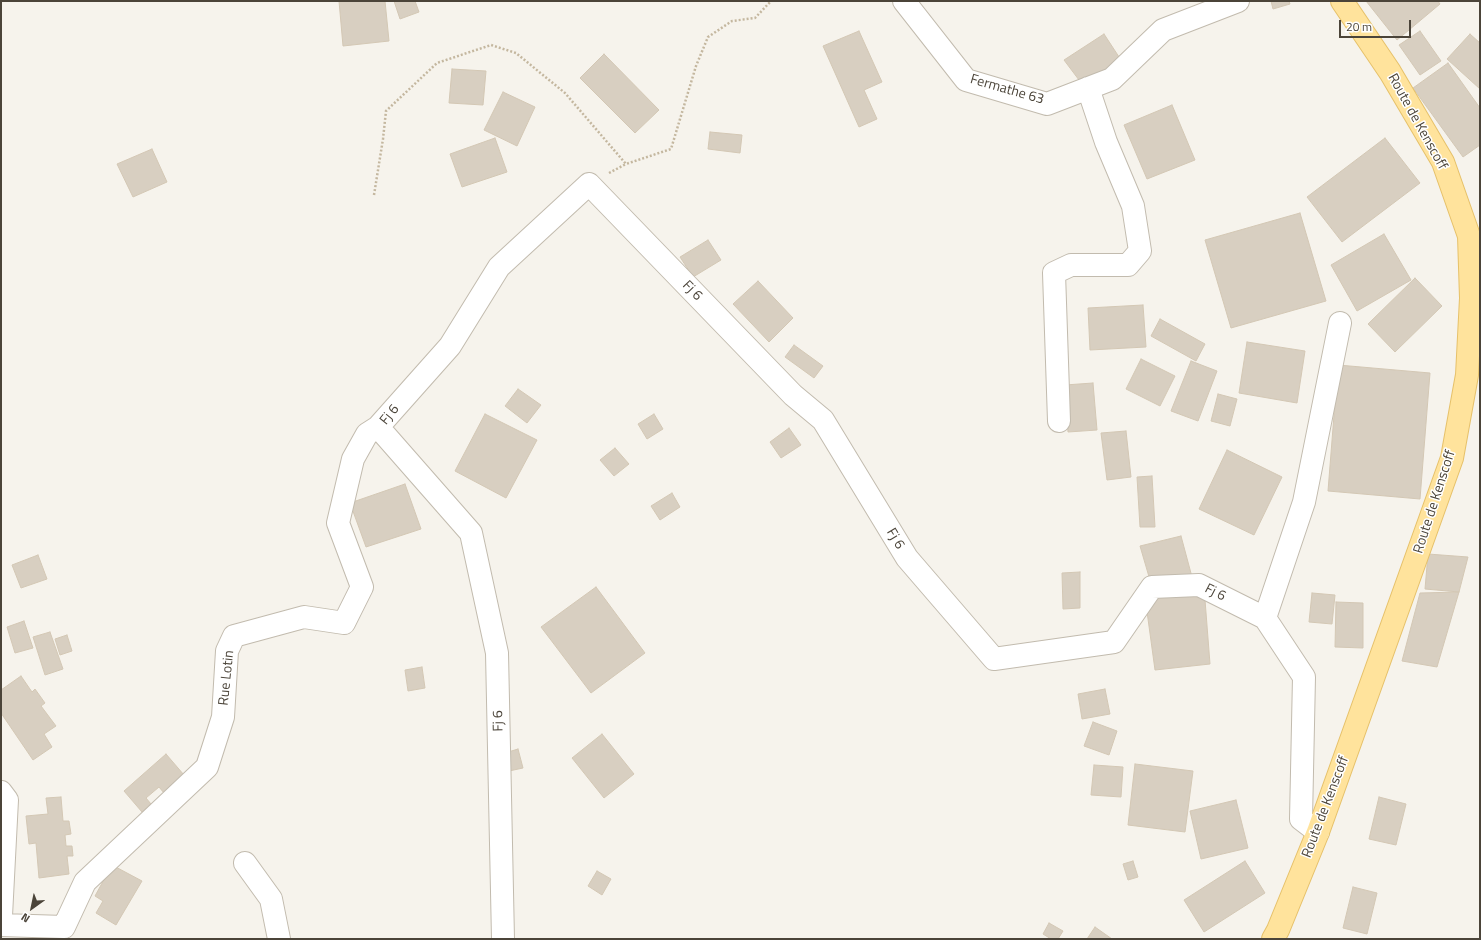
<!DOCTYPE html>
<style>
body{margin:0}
#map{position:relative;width:1481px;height:940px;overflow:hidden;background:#f6f3ec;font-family:"Titillium Web",sans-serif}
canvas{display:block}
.frame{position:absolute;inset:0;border:2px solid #4b4439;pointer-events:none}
.north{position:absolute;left:12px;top:888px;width:40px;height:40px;-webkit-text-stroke:3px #fff;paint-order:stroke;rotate:213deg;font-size:11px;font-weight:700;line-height:16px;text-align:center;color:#4b4439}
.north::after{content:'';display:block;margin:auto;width:14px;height:18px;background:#4b4439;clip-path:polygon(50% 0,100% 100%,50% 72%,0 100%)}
.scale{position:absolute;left:1339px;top:20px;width:72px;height:18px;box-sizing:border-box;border:2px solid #4b4439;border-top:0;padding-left:5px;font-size:12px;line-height:14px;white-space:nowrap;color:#4b4439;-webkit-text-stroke:3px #fff;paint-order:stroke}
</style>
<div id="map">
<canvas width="1481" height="940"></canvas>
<div class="frame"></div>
<div class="north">N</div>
<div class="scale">20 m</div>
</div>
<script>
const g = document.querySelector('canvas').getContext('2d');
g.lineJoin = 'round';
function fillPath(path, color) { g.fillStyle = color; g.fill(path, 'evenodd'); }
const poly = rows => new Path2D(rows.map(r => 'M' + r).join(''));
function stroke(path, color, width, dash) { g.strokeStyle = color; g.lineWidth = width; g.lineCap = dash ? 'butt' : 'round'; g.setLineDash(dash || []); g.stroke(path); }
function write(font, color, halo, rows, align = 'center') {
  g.font = font + ' "Titillium Web",sans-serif'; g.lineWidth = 3; g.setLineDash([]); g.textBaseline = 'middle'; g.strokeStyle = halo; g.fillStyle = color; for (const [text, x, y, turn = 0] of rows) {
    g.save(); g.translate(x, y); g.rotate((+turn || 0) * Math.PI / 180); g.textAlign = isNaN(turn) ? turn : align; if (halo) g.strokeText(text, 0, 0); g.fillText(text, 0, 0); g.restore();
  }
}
const building = poly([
 [339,1,385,1,389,41,343,46,339,1],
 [394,1,415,1,419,12,400,19,394,1],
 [1271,1,1289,1,1290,4,1273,9,1271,1],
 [1366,1,1438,1,1440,4,1397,40,1366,1],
 [859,31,882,82,864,90,877,119,859,127,823,46,859,31],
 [1420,31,1441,61,1420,75,1399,45,1420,31],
 [1104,34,1121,60,1082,84,1064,60,1104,34],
 [1470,34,1480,43,1480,89,1447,59,1470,34],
 [604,54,659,110,635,133,580,78,604,54],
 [1448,63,1480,108,1480,145,1463,157,1413,88,1448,63],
 [452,69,486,71,483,105,449,103,452,69],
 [503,92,535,107,517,146,484,130,503,92],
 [1172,105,1195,160,1147,179,1124,125,1172,105],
 [710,132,742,135,740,153,708,149,710,132],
 [495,138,507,172,462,187,450,154,495,138],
 [1385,138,1420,183,1342,242,1307,197,1385,138],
 [152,149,167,182,133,197,117,164,152,149],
 [1300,213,1326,301,1231,328,1205,240,1300,213],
 [1384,234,1411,280,1357,311,1331,265,1384,234],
 [708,240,721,260,693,277,680,257,708,240],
 [1415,278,1442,306,1395,352,1368,324,1415,278],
 [758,281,793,318,769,342,733,304,758,281],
 [1143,305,1146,347,1090,350,1088,308,1143,305],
 [1160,319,1205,344,1196,361,1151,336,1160,319],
 [1247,342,1305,351,1297,403,1239,393,1247,342],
 [794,345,823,366,814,378,785,357,794,345],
 [1141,359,1175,376,1160,406,1126,389,1141,359],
 [1191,361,1217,371,1198,421,1171,411,1191,361],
 [1338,365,1430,373,1420,499,1328,491,1338,365],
 [1093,383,1097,430,1068,432,1065,385,1093,383],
 [518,389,541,405,527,423,505,406,518,389],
 [1218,394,1237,399,1230,426,1211,421,1218,394],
 [485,414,537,440,506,498,455,471,485,414],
 [654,414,663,429,647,439,638,424,654,414],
 [789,428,801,445,781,458,770,442,789,428],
 [1126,431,1131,477,1107,480,1101,433,1126,431],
 [615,448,629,464,614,476,600,460,615,448],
 [1227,450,1282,477,1254,535,1199,509,1227,450],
 [1152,476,1155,527,1140,527,1137,477,1152,476],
 [405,484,421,529,366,547,350,503,405,484],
 [672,493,680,507,660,520,651,506,672,493],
 [1181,536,1192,577,1152,587,1140,546,1181,536],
 [1428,554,1468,557,1459,592,1425,589,1428,554],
 [38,555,47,579,21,588,12,565,38,555],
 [1080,572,1080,608,1063,609,1062,573,1080,572],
 [596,587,645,653,591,693,541,627,596,587],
 [1204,587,1210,664,1155,670,1145,597,1204,587],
 [1459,592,1437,667,1402,661,1420,593,1459,592],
 [1312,593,1335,595,1332,624,1309,622,1312,593],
 [1336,602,1363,603,1363,648,1335,647,1336,602],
 [24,621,33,648,15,653,7,627,24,621],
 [50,632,63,669,45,675,33,637,50,632],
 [67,635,72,651,60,655,55,639,67,635],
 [422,667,425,688,408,691,405,670,422,667],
 [21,676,32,692,35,689,45,703,41,706,56,726,44,734,52,747,33,760,1,713,1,690,21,676],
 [1105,689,1110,714,1082,719,1078,694,1105,689],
 [1093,722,1117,731,1109,755,1084,746,1093,722],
 [602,734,634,774,604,798,572,758,602,734],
 [518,749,523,768,509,771,505,753,518,749],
 [166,754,184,775,164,793,159,787,146,798,151,804,142,812,124,791,166,754],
 [1135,764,1193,771,1185,832,1128,825,1135,764],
 [1094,765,1123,767,1121,797,1091,795,1094,765],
 [61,797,63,821,69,821,71,834,65,835,66,846,72,846,73,856,67,856,69,874,39,878,36,843,29,844,26,816,48,814,46,798,61,797],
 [1379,797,1406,804,1396,845,1369,839,1379,797],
 [1236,800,1248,848,1201,859,1190,811,1236,800],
 [1133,861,1138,877,1128,880,1123,864,1133,861],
 [1245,861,1265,893,1204,932,1184,900,1245,861],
 [112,865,142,881,116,925,96,913,103,901,95,896,112,865],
 [597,871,611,879,602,895,588,886,597,871],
 [1353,887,1377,893,1367,934,1343,928,1353,887],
 [1049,923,1063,931,1058,939,1051,939,1043,934,1049,923],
 [1095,927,1112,939,1087,939,1095,927]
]);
const path = poly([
 [609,173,626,164],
 [374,195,383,139,386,111,437,63,491,45,516,53,565,93,626,164,671,149,696,66,708,37,732,21,755,18,771,1]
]);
const minor = poly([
 [904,1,966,80,1047,104,1112,79,1163,30,1238,1],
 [1059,421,1054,273,1071,265,1128,265,1140,251,1133,206,1106,142,1088,88],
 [378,427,471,533,497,653,503,939],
 [1265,618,1304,502,1340,323],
 [1,792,7,800,1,916],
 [245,863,271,899,279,939],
 [1,925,64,927,85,882,207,767,223,717,227,651,234,636,304,617,344,623,362,587,338,523,353,459,367,434,378,427,450,346,499,267,589,184,793,395,823,420,907,558,994,659,1114,642,1152,587,1199,585,1265,618,1304,677,1301,819,1318,832]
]);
const major = poly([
 [1273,939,1278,930,1318,832,1452,458,1467,375,1471,298,1469,236,1443,162,1390,72,1342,1]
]);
const streetNames = [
 ["Fermathe 63",1007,90,16],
 ["Route de Kenscoff",1417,122,61],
 ["Fj 6",692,291,46],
 ["Fj 6",390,415,-51],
 ["Route de Kenscoff",1435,502,-72],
 ["Fj 6",895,539,59],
 ["Fj 6",1215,593,27],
 ["Rue Lotin",227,678,-84],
 ["Fj 6",499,721,-91],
 ["Route de Kenscoff",1326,807,-69]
];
fillPath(building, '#d8cfc1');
stroke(building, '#d3c7b4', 1);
stroke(minor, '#c2bbae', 24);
stroke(major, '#e6c16a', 24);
stroke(path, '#c4b79f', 2.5, [2, 2]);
stroke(minor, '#fff', 22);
stroke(major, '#ffe39c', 22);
write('14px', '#4b4439', '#fff', streetNames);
</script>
